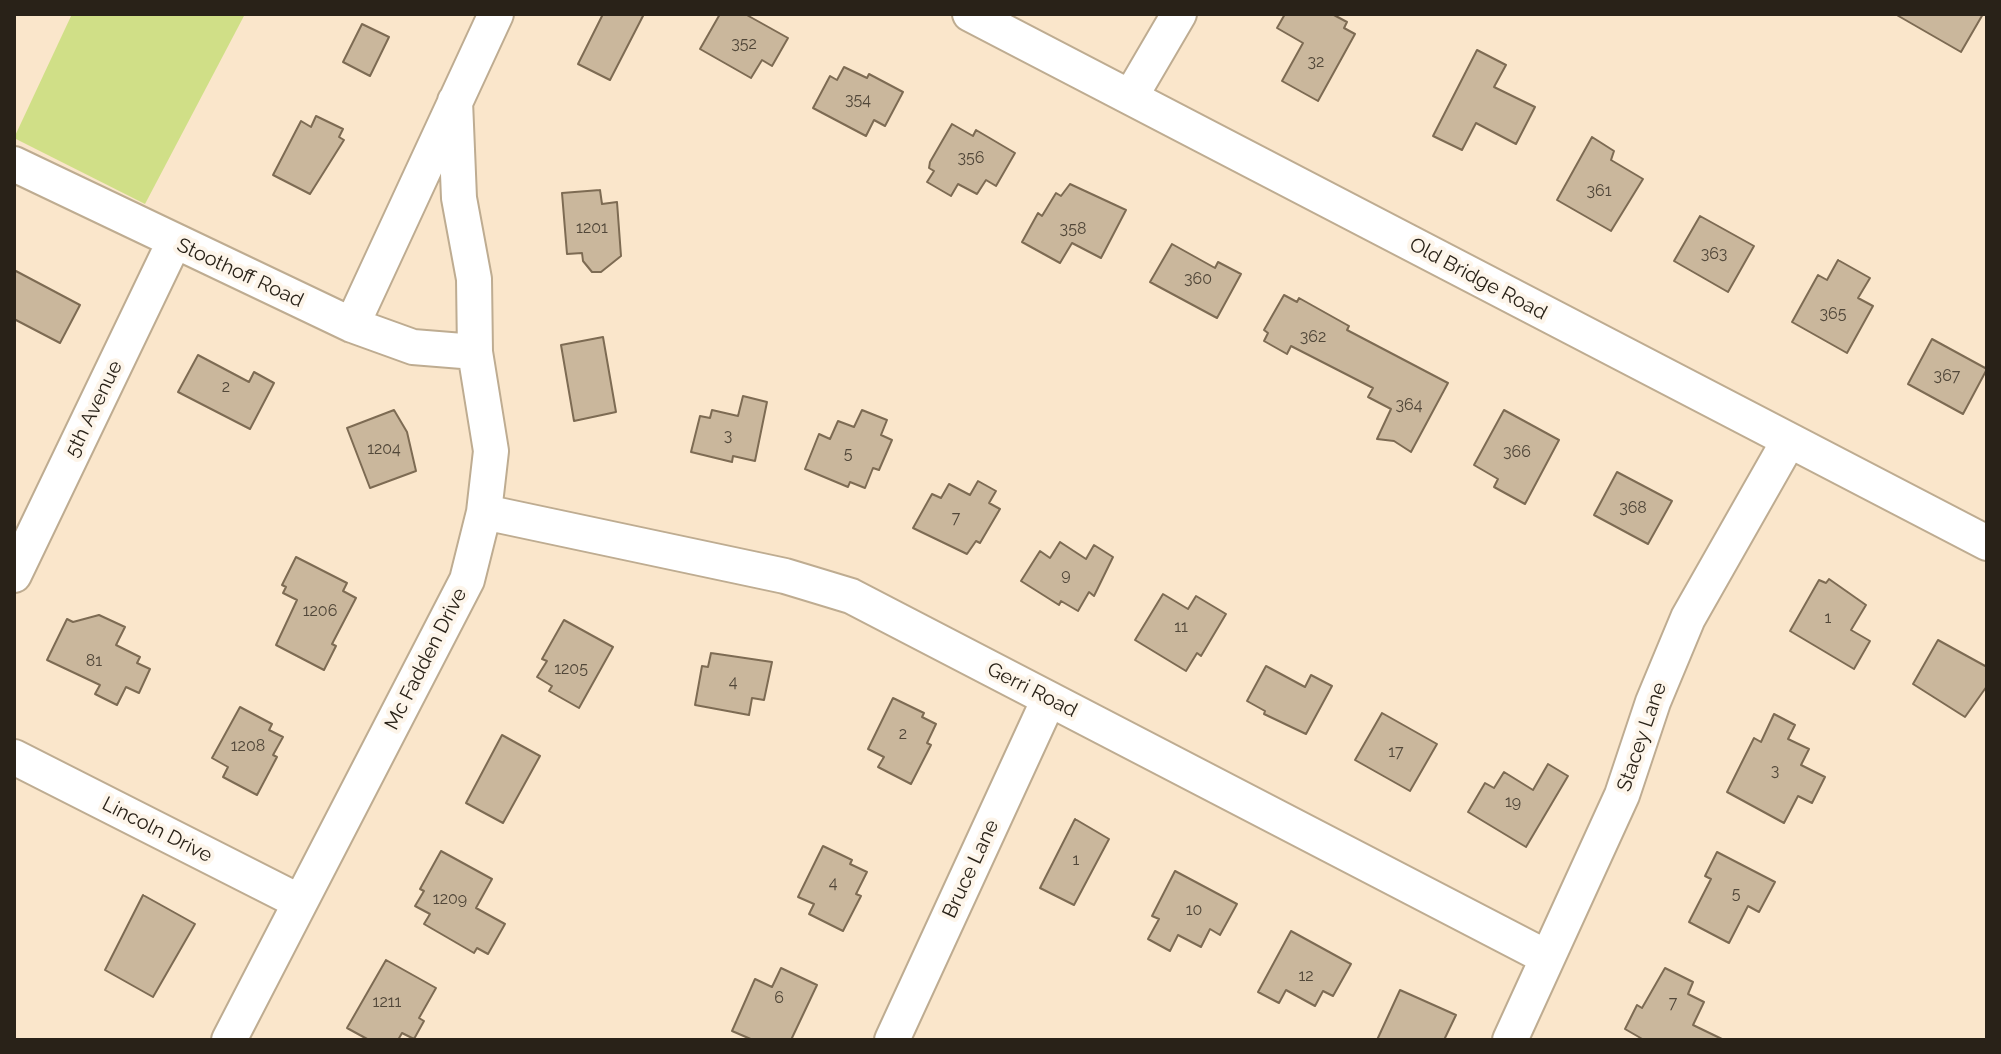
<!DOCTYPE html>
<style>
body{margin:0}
#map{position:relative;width:2001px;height:1054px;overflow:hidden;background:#fae6cb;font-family:Raleway,sans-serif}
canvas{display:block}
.frame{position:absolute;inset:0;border:16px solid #292218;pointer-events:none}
</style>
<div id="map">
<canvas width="2001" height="1054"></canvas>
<div class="frame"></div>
</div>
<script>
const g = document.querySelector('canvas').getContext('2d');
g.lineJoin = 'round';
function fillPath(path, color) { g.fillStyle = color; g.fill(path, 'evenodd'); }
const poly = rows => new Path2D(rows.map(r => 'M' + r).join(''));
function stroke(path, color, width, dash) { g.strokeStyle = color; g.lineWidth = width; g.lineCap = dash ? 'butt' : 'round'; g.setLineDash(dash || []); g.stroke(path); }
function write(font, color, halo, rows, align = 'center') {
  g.font = font + ' Raleway,sans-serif'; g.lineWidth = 8; g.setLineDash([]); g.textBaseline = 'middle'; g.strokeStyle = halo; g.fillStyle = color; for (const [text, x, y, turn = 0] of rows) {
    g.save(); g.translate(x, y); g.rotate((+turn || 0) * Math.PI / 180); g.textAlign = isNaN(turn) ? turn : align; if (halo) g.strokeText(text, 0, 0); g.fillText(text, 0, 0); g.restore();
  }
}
const green = poly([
 [72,14,245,14,145,204,14,138]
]);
const building = poly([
 [603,14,644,14,610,80,578,64,603,14],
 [720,14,745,14,788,38,772,66,762,60,751,78,700,49,720,14],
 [1285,14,1332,14,1347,22,1344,28,1355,34,1318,101,1282,81,1303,43,1277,28,1285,14],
 [1895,14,1983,14,1961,52,1895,14],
 [362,24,389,37,370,76,343,62,362,24],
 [1477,50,1506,65,1494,87,1535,107,1516,144,1476,123,1462,150,1433,136,1477,50],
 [844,67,867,78,869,74,903,92,885,126,874,120,866,136,813,108,830,76,837,80,844,67],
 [316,116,343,129,339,137,344,140,310,194,273,175,301,121,311,127,316,116],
 [952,124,973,136,976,130,1015,153,996,186,986,180,977,194,958,184,951,196,927,182,934,171,929,168,930,162,952,124],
 [1592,137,1614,151,1611,160,1643,179,1611,231,1557,200,1592,137],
 [1070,184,1126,210,1101,258,1072,243,1060,263,1022,242,1038,213,1042,216,1056,193,1061,196,1070,184],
 [600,190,602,204,617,202,621,256,601,272,592,272,583,261,582,253,567,254,562,193,600,190],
 [1700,216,1754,246,1728,292,1674,261,1700,216],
 [1172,244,1215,268,1218,262,1241,274,1217,318,1150,282,1172,244],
 [1838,260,1870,278,1858,298,1873,306,1847,353,1792,322,1818,275,1827,280,1838,260],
 [14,270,80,305,60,343,14,319,14,270],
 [1284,295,1297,302,1299,298,1349,326,1347,330,1448,383,1411,452,1394,441,1377,439,1391,409,1368,397,1373,388,1291,346,1287,354,1264,341,1268,333,1264,330,1284,295],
 [603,337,616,412,574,421,561,345,603,337],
 [1932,339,1987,369,1963,414,1908,384,1932,339],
 [198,355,249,382,254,372,274,383,250,429,178,392,198,355],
 [743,396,767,402,755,461,733,456,732,462,691,452,700,416,710,418,712,410,738,416,743,396],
 [394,410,407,432,416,471,370,488,347,428,394,410],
 [862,410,887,420,881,435,892,440,879,470,873,468,865,488,850,482,848,487,805,469,819,434,830,439,838,421,854,427,862,410],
 [1504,410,1559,440,1525,504,1494,487,1498,479,1474,465,1504,410],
 [1617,472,1672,501,1648,544,1594,515,1617,472],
 [978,481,996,491,989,503,1000,509,980,543,976,541,967,554,913,528,932,494,941,498,949,484,970,495,978,481],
 [1060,542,1086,559,1094,545,1113,557,1094,596,1089,592,1078,611,1061,601,1059,605,1021,581,1040,551,1050,558,1060,542],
 [296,557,347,583,343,591,356,598,332,644,336,646,324,670,276,645,297,600,283,593,286,587,282,585,296,557],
 [1829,579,1866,605,1851,630,1870,641,1854,669,1790,631,1819,580,1826,583,1829,579],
 [1163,594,1188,609,1196,596,1226,614,1201,656,1197,653,1186,671,1135,640,1163,594],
 [99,615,125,627,116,645,140,657,137,663,150,669,139,693,126,687,117,705,95,694,100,685,47,660,67,619,73,622,99,615],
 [564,620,613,647,579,708,549,691,552,686,537,677,547,661,542,659,564,620],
 [1938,640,1987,667,1987,686,1965,717,1913,684,1938,640],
 [711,653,772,662,764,700,752,698,749,715,695,705,702,666,708,667,711,653],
 [1266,666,1305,687,1311,675,1332,686,1306,734,1264,714,1265,711,1247,701,1266,666],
 [893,698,924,713,922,717,936,724,927,743,931,745,911,784,878,767,884,757,868,749,893,698],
 [240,707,272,724,269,730,283,737,273,755,277,757,257,795,223,777,228,767,212,758,240,707],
 [1382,713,1437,744,1410,791,1355,760,1382,713],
 [1774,714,1795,725,1788,739,1809,749,1801,765,1825,777,1812,803,1798,796,1784,823,1727,792,1754,738,1761,742,1774,714],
 [502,735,540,756,503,823,466,803,502,735],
 [1548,764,1568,776,1526,847,1468,812,1485,783,1494,788,1504,772,1533,790,1548,764],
 [1075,819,1109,839,1074,905,1040,888,1075,819],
 [823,846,852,860,850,864,867,872,856,894,861,896,843,931,809,914,814,904,798,897,823,846],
 [441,851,492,879,476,908,505,924,488,954,477,948,474,953,424,924,430,914,415,906,424,891,420,889,441,851],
 [1717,852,1775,882,1759,912,1748,906,1729,943,1689,922,1711,879,1705,876,1717,852],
 [1175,871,1237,904,1220,935,1210,929,1201,947,1178,935,1170,951,1148,939,1159,919,1152,916,1175,871],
 [143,895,195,924,153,997,105,970,143,895],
 [1291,931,1351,964,1333,996,1323,991,1315,1006,1286,990,1279,1003,1258,992,1291,931],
 [386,960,436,988,419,1018,424,1021,414,1039,402,1033,398,1040,369,1040,347,1028,386,960],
 [781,968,817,985,791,1040,753,1040,732,1031,755,979,772,987,781,968],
 [1665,968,1693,982,1688,994,1704,1002,1693,1025,1724,1040,1644,1040,1625,1029,1637,1005,1642,1008,1665,968],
 [1400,990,1456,1015,1444,1040,1377,1040,1400,990]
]);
const minor = poly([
 [970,14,1987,543],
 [1131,96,1179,14],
 [14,164,352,325,413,347,475,352],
 [352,325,496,14],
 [484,512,785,576,851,596,1546,957],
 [14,575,174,242],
 [14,757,300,902],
 [229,1040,467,580,484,512,491,451,475,352,474,279,459,198,455,101],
 [892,1040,1049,699],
 [1510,1040,1622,795,1653,702,1688,618,1788,442]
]);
const numberNames = [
 ["352",744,44],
 ["32",1316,62],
 ["354",858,100],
 ["356",971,158],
 ["361",1599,191],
 ["1201",592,228],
 ["358",1073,229],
 ["363",1714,254],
 ["360",1198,279],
 ["365",1833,314],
 ["362",1313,337],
 ["367",1947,376],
 ["2",226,387],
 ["364",1409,405],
 ["3",728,436],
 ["1204",384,449],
 ["366",1517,452],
 ["5",848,454],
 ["368",1633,508],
 ["7",956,518],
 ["9",1066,575],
 ["1206",320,611],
 ["1",1828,618],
 ["11",1181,627],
 ["81",94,661],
 ["1205",571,669],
 ["4",733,682],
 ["2",903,734],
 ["1208",248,746],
 ["17",1396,752],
 ["3",1775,771],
 ["19",1513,802],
 ["1",1076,860],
 ["4",833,883],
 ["5",1736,894],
 ["1209",450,899],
 ["10",1194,910],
 ["12",1306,976],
 ["6",779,998],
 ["1211",387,1002],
 ["7",1673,1003]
];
const streetNames = [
 ["Stoothoff Road",240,273,25],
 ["Old Bridge Road",1478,279,28],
 ["5th Avenue",94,409,-64],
 ["Mc Fadden Drive",426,659,-63],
 ["Gerri Road",1032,690,27],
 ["Stacey Lane",1642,737,-71],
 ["Lincoln Drive",157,830,27],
 ["Bruce Lane",971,869,-65]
];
fillPath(green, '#d0df87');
fillPath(building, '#cab79c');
stroke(building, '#7d6b53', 2);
stroke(minor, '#beac91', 38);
stroke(minor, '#fff', 34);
write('16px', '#514739', null, numberNames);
write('20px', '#292218', '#fdf5ea', streetNames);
</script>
